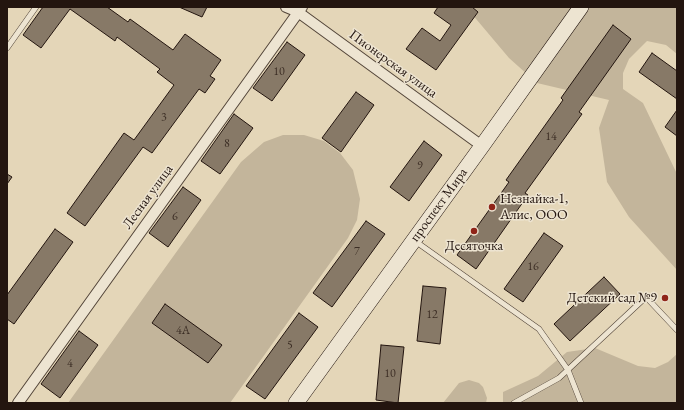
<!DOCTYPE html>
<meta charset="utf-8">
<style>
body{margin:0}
#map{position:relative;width:684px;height:410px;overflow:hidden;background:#e4d6b8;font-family:"EB Garamond",serif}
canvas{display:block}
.frame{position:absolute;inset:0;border:8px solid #23150f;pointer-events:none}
</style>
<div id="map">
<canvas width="684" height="410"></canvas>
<div class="frame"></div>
</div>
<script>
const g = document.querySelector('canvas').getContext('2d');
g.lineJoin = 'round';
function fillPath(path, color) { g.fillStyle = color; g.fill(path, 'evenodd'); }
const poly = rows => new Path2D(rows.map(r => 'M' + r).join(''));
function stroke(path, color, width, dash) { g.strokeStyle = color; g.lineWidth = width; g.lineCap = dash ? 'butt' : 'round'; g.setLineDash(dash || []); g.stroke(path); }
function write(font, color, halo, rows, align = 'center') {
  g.font = font + ' "EB Garamond",serif'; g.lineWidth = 3; g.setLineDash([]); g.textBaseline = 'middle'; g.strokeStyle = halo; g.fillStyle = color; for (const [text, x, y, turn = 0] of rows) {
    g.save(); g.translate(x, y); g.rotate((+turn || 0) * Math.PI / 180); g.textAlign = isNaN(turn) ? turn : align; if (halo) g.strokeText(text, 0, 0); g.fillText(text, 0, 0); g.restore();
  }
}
const green = poly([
 [466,7,677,7,677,54,666,45,647,41,629,59,623,73,623,89,643,103,677,174,677,270,629,217,607,182,599,128,609,100,537,83,509,58],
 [283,135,304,135,324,141,340,153,353,170,360,199,357,220,348,238,230,403,68,403,241,162,264,142],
 [595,348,638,366,655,368,668,362,677,354,677,403,503,403,503,392,538,376,567,352],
 [469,380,479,383,483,387,487,398,486,403,443,403,459,383]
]);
const building = poly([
 [43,7,68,7,69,8,70,7,107,7,128,22,130,19,173,50,185,34,221,60,210,76,215,79,205,93,199,89,152,153,143,147,85,226,67,213,124,133,134,140,174,85,157,72,160,69,117,37,115,41,70,9,41,48,23,35,43,7],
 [179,7,207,7,202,17,179,7],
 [438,7,472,7,478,12,436,70,406,49,422,28,440,41,451,25,434,13,438,7],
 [613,25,631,39,579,112,582,114,525,193,528,195,476,269,457,255,509,182,506,180,563,100,561,98,613,25],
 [287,42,305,55,272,101,253,88,287,42],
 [652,53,677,71,677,99,639,72,652,53],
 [356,92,374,105,341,152,322,138,356,92],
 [677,110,677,136,665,127,677,110],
 [234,114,253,128,220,174,201,161,234,114],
 [424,141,442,155,409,201,390,187,424,141],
 [7,174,12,177,7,184,7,174],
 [183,187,201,200,168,247,149,233,183,187],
 [366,221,385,234,332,307,313,293,366,221],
 [55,229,73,242,14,324,7,319,7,295,55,229],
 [544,233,563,246,523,302,504,289,544,233],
 [604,277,620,294,570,341,554,324,604,277],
 [423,286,446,288,440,344,417,341,423,286],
 [165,304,222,345,208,363,152,323,165,304],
 [299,313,318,327,265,399,246,386,299,313],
 [79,331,98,345,60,398,41,384,79,331],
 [381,345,404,347,398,403,376,400,381,345]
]);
const lane = poly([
 [7,48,36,7],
 [415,241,539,329,568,370,581,403],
 [514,403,559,378,646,297,677,330]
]);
const street = poly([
 [286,7,298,12,482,146],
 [18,403,302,7]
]);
const secondary = poly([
 [296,403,482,146,581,7]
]);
const markers = [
 [492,207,4,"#8f2418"],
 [474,231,4,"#8f2418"],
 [665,298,4,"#8f2418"]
];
const numberNames = [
 ["10",279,72],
 ["3",164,118],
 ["14",551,137],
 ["8",227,144],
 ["9",420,166],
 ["6",175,217],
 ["7",357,252],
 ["16",533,267],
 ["12",432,315],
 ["4А",183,331],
 ["5",290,345],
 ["4",70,364],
 ["10",390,374]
];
const streetNames = [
 ["Пионерская улица",393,64,36],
 ["Лесная улица",148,197,-54],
 ["проспект Мира",439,205,-54]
];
const poiNames = [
 ["Незнайка-1,",500,199],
 ["Алис, ООО",500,215],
 ["Десяточка",474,246,"center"],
 ["Детский сад №9",657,298,"right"]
];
fillPath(green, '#c3b59b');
fillPath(building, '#877967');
stroke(building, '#23150f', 1);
stroke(lane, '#534539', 6);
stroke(street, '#534539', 12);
stroke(secondary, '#23150f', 16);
stroke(lane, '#ede4d1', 5);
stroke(street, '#ede4d1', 10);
stroke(secondary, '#ede4d1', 15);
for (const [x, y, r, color] of markers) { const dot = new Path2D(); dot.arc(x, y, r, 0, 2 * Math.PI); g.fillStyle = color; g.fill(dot); stroke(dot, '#ede4d1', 1.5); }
write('12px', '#3c2e25', null, numberNames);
write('14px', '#23150f', '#ede4d1', streetNames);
write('14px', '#23150f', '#ede4d1', poiNames, 'left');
</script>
